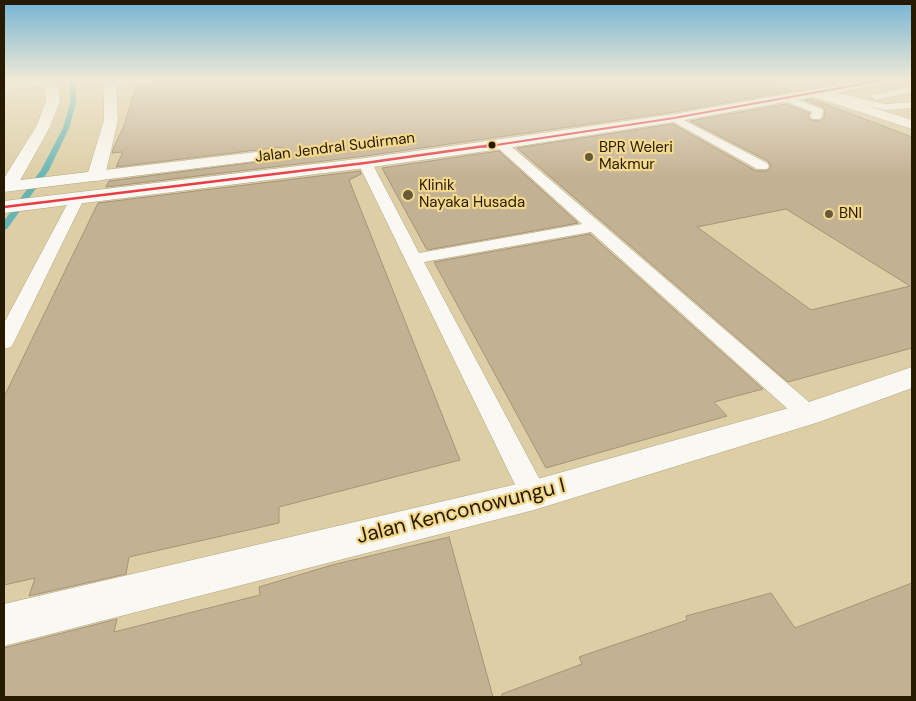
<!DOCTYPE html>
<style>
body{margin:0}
#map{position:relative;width:916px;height:701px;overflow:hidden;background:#ddcea5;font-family:"DM Sans",sans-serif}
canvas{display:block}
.frame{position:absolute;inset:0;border:5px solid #261b00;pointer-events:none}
</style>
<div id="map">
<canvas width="916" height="701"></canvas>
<div class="frame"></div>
</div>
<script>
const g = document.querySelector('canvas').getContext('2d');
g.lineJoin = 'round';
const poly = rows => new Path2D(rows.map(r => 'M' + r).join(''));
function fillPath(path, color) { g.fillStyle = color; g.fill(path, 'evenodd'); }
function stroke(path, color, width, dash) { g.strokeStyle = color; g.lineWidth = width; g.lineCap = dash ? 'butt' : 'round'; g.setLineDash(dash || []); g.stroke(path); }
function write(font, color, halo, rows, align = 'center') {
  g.font = font + ' "DM Sans",sans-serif'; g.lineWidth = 4.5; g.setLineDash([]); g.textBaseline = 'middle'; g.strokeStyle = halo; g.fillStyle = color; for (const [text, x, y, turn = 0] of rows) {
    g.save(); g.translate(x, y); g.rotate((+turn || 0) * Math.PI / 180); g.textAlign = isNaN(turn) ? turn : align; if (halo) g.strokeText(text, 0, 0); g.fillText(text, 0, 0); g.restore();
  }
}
const stream = poly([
 [68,79,72,79,76,87,76,103,69,128,49,170,7,229,4,230,4,221,41,170,63,128,70,103,70,87,68,79]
]);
const building = poly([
 [192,79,757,79,792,91,674,112,365,156,106,187,109,181,289,158,291,155,289,150,281,147,116,167,123,152,112,153,114,147,124,126,136,86,192,79],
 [812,99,912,137,912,348,788,382,517,148,673,124,756,171,767,171,771,167,768,161,690,121,786,104,810,113,808,116,811,120,820,121,824,117,825,110,823,107,805,100,812,99],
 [786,209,910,286,811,310,697,227,786,209],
 [499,151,578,223,427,250,382,168,499,151],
 [360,171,361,174,349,180,460,460,279,507,279,523,129,557,126,574,29,596,35,578,4,585,4,397,98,203,360,171],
 [590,234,763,389,714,402,727,416,546,468,434,262,590,234],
 [449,537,493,697,4,697,4,648,117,619,114,632,260,595,259,587,332,565,449,537],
 [912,583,912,697,502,697,502,694,582,664,579,657,687,620,686,616,771,593,795,628,912,583]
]);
const lane = poly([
 [912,86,912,92,876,100,871,97,872,95,912,86],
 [823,89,885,104,912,102,912,108,885,110,819,94,819,90,823,89],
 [786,95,822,109,823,111,822,117,820,119,812,119,810,117,812,112,782,100,781,98,786,95],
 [674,115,767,163,769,166,767,169,757,169,670,120,668,118,670,116,674,115],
 [501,140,505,141,816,408,820,414,816,420,808,423,800,420,591,232,424,262,548,495,544,503,534,507,524,503,358,163,365,159,372,163,419,253,582,224,497,147,495,144,497,141,501,140],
 [77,195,82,196,84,199,14,342,11,347,4,349,4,323,70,199,72,196,77,195]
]);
const street = poly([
 [34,79,57,79,60,101,50,127,17,186,14,190,4,190,4,178,36,127,46,101,45,85,4,90,4,82,34,79],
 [104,79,154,79,148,83,116,85,118,120,105,176,102,180,96,181,90,180,87,176,104,120,104,79],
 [816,89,912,120,912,129,811,96,809,93,816,89],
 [912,367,912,388,819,422,534,510,4,646,4,604,534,480,803,404,912,367]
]);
const highway = poly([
 [872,79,896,79,890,83,674,122,501,149,365,168,4,213,4,201,365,158,501,139,674,114,872,79],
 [281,149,287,151,289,154,287,157,4,192,4,182,281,149]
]);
const bus1Far1 = poly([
 [483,147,674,118,890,79]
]);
const bus1 = poly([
 [4,207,365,163,492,145]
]);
const markers = [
 [492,145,4.5,"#261b00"],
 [589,157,5,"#665a3a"],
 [408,195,6,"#665a3a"],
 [829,214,5,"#665a3a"]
];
const farStreetnames = [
 ["Jalan Jendral Sudirman",335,148,-7]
];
const farPoinames = [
 ["BPR Weleri",599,148],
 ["Makmur",599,165],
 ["Klinik",419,186],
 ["Nayaka Husada",419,203],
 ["BNI",839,214]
];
const nearStreetnames = [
 ["Jalan Kenconowungu I",461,512,-14]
];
fillPath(stream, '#66b5b4');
fillPath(building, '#c3b193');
stroke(building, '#a49476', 1);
stroke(lane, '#b2a585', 1);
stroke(street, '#b2a585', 1);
stroke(highway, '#b2a585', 1);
fillPath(lane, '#faf8f2');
fillPath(street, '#faf8f2');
fillPath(highway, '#faf8f2');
stroke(bus1Far1, '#e83d46', 2);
stroke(bus1, '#e83d46', 2.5);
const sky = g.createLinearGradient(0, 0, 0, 177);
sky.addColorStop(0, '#74b4d3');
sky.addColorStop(0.45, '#f0e9d6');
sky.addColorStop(1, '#f0e9d600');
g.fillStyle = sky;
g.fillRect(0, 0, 916, 177);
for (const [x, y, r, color] of markers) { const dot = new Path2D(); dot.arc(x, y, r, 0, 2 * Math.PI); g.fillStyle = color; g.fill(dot); stroke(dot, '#f4d88e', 2); }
write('15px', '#261b00', '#f4d88e', farStreetnames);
write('15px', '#261b00', '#f4d88e', farPoinames, 'left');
write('21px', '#261b00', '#f4d88e', nearStreetnames);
</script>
